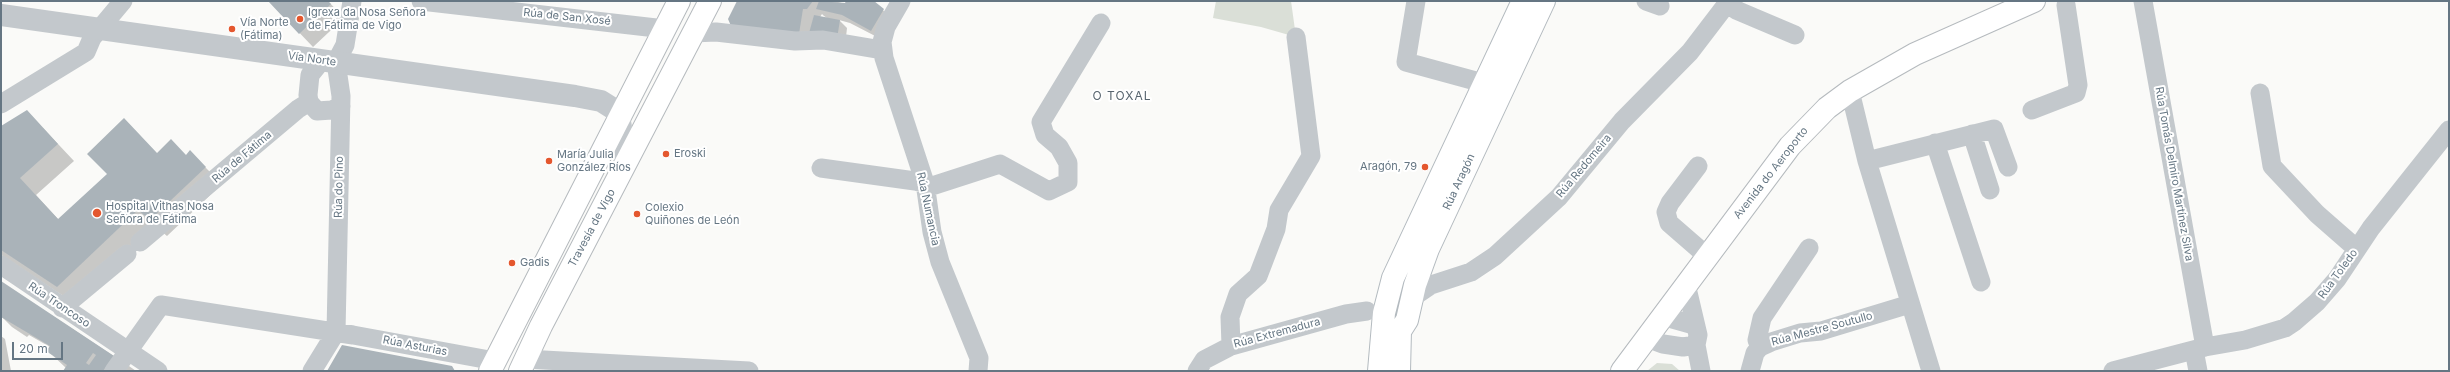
<!DOCTYPE html>
<meta charset="utf-8">
<style>
body{margin:0}
#map{position:relative;width:2450px;height:372px;overflow:hidden;background:#fafaf8;font-family:Inter,sans-serif}
canvas{display:block}
.frame{position:absolute;inset:0;border:2px solid #657683;pointer-events:none}
.scale{position:absolute;left:12px;top:342px;width:51px;height:18px;box-sizing:border-box;border:2px solid #657683;border-top:0;padding-left:5px;font-size:12px;line-height:14px;white-space:nowrap;color:#657683;-webkit-text-stroke:3px #fff;paint-order:stroke}
</style>
<div id="map">
<canvas width="2450" height="372"></canvas>
<div class="frame"></div>
<div class="scale">20 m</div>
</div>
<script>
const g = document.querySelector('canvas').getContext('2d');
g.lineJoin = 'round';
function fillPath(path, color) { g.fillStyle = color; g.fill(path, 'evenodd'); }
const poly = rows => new Path2D(rows.map(r => 'M' + r).join(''));
function stroke(path, color, width, dash) { g.strokeStyle = color; g.lineWidth = width; g.lineCap = dash ? 'butt' : 'round'; g.setLineDash(dash || []); g.stroke(path); }
function write(font, color, halo, rows, align = 'center') {
  g.font = font + ' Inter,sans-serif'; g.lineWidth = 4; g.setLineDash([]); g.textBaseline = 'middle'; g.strokeStyle = halo; g.fillStyle = color; for (const [text, x, y, turn = 0] of rows) {
    g.save(); g.translate(x, y); g.rotate((+turn || 0) * Math.PI / 180); g.textAlign = isNaN(turn) ? turn : align; if (halo) g.strokeText(text, 0, 0); g.fillText(text, 0, 0); g.restore();
  }
}
const green = poly([
 [1216,1,1291,1,1296,37,1261,27,1213,18],
 [1657,363,1672,364,1680,371,1647,371]
]);
const shadow = poly([
 [269,1,328,1,344,18,313,47],
 [738,1,834,1,846,4,848,1,872,1,891,17,879,38,850,23,839,20,847,28,845,46,810,44],
 [822,14,824,16,827,18,820,17],
 [1,127,43,128,74,161,36,195,59,220,158,154,187,156,190,152,222,184,167,236,155,226,74,303,1,255],
 [1,282,129,366,136,371,64,371,66,368,48,351,50,347,29,335,27,337,12,327,1,316],
 [1,336,5,339,11,371,1,371]
]);
const building = poly([
 [268,1,328,1,331,4,299,34],
 [737,1,813,1,807,9,803,9,799,34,731,26,728,19],
 [819,1,845,3,846,1,874,1,884,9,871,31,842,15,816,9],
 [814,15,840,20,837,39,809,33],
 [27,110,58,144,20,178,58,219,107,174,87,154,124,118,157,153,171,139,186,155,190,150,206,167,150,220,138,210,57,287,1,250,1,126],
 [1,281,114,356,103,371,63,371,67,365,46,351,50,346,1,317],
 [93,353,96,355,89,365,86,363],
 [342,345,452,366,455,371,327,371]
]);
const minor = poly([
 [421,1,665,29],
 [901,1,886,27,882,42,884,58,925,183,932,232,940,262,979,358,978,371],
 [1416,1,1406,62,1483,83],
 [1646,1,1660,6],
 [1731,1,1736,10,1795,35],
 [2143,1,2205,347],
 [693,33,716,32,795,41,823,40,882,50],
 [322,60,310,75,308,95,309,102,317,111,332,110,341,106],
 [1850,91,1867,161,1931,371],
 [2260,93,2272,166,2317,214,2357,249],
 [1,104,86,52,92,38,123,1],
 [2032,110,2076,93,2078,85,2066,5],
 [620,113,624,136,622,153,625,165],
 [1972,134,1990,190],
 [1935,143,1981,282],
 [1867,161,1994,129,2008,167],
 [1698,166,1670,203,1666,212,1669,223,1707,256],
 [821,168,915,181,932,186,1000,164,1049,191,1068,182,1068,163,1059,147,1045,135,1041,122,1101,23],
 [140,242,298,109,309,102],
 [1,265,158,371],
 [1686,284,1698,335,1696,345,1701,371],
 [1412,298,1431,285,1471,272,1495,256,1559,197,1622,121,1690,52,1729,1],
 [62,308,127,254],
 [1662,316,1694,325],
 [1647,338,1663,344,1683,347,1696,345],
 [1231,346,1230,317,1238,294,1258,276,1276,229,1279,210,1311,156,1296,37],
 [1760,347,1757,340,1762,318,1809,248],
 [2194,350,2198,371],
 [525,359,749,371],
 [114,371,161,305,353,335,495,361],
 [312,371,336,332,341,96,336,62,345,45,352,1],
 [1197,371,1204,360,1231,346,1346,314,1367,311],
 [1750,371,1755,353,1760,347,1771,342,1800,333,1821,331,1910,304],
 [2113,371,2205,347,2245,340,2285,328,2294,322,2317,302,2337,279,2371,228,2449,130]
]);
const tertiary = poly([
 [1,15,575,96,601,101,620,113]
]);
const secondary = poly([
 [1379,371,1384,313,1393,278,1523,1],
 [1399,371,1400,331,1407,320,1415,285,1428,249,1544,1]
]);
const primary = poly([
 [490,371,679,1],
 [520,371,541,326,710,1],
 [1622,371,1790,146,1827,108,1850,91,1915,54,2034,1]
]);
const markers = [
 [300,19,4,"#e4572e"],
 [232,29,4,"#e4572e"],
 [666,154,4,"#e4572e"],
 [549,161,4,"#e4572e"],
 [1425,167,4,"#e4572e"],
 [97,213,5,"#e4572e"],
 [637,214,4,"#e4572e"],
 [512,263,4,"#e4572e"]
];
const poiNames = [
 ["Igrexa da Nosa Señora",308,13],
 ["de Fátima de Vigo",308,26],
 ["Vía Norte",240,23],
 ["(Fátima)",240,36],
 ["Eroski",674,154],
 ["María Julia",557,155],
 ["González Ríos",557,168],
 ["Aragón, 79",1417,167,"right"],
 ["Hospital Vithas Nosa",106,207],
 ["Señora de Fátima",106,220],
 ["Colexio",645,208],
 ["Quiñones de León",645,221],
 ["Gadis",520,263]
];
const streetNames = [
 ["Rúa de San Xosé",567,17,6],
 ["Vía Norte",312,59,8],
 ["Rúa de Fátima",242,157,-40],
 ["Rúa Redomeira",1584,166,-50],
 ["Avenida do Aeroporto",1771,173,-52],
 ["Rúa Tomás Delmiro Martínez Silva",2174,174,80],
 ["Rúa Aragón",1459,182,-65],
 ["Rúa do Pino",339,187,-89],
 ["Rúa Numancia",928,209,78],
 ["Travesía de Vigo",592,228,-62],
 ["Rúa Toledo",2338,274,-54],
 ["Rúa Troncoso",59,305,34],
 ["Rúa Mestre Soutullo",1822,329,-15],
 ["Rúa Extremadura",1277,333,-15],
 ["Rúa Asturias",415,346,11]
];
const neighbourhoodNames = [
 ["O TOXAL",1122,96]
];
fillPath(green, '#dadfd7');
fillPath(shadow, '#0003');
fillPath(building, '#aab3b9');
stroke(secondary, '#b3babf', 24);
stroke(primary, '#b5babe', 24);
stroke(minor, '#c3c8cc', 19);
stroke(tertiary, '#c3c8cc', 22);
stroke(secondary, '#fff', 22);
stroke(primary, '#fff', 22);
for (const [x, y, r, color] of markers) { const dot = new Path2D(); dot.arc(x, y, r, 0, 2 * Math.PI); g.fillStyle = color; g.fill(dot); stroke(dot, '#fff', 1.5); }
write('11px', '#657683', '#fff', poiNames, 'left');
write('11px', '#657683', '#fff', streetNames);
g.letterSpacing = '1px';
write('12px', '#57646e', '#fff', neighbourhoodNames);
g.letterSpacing = '0px';
</script>
